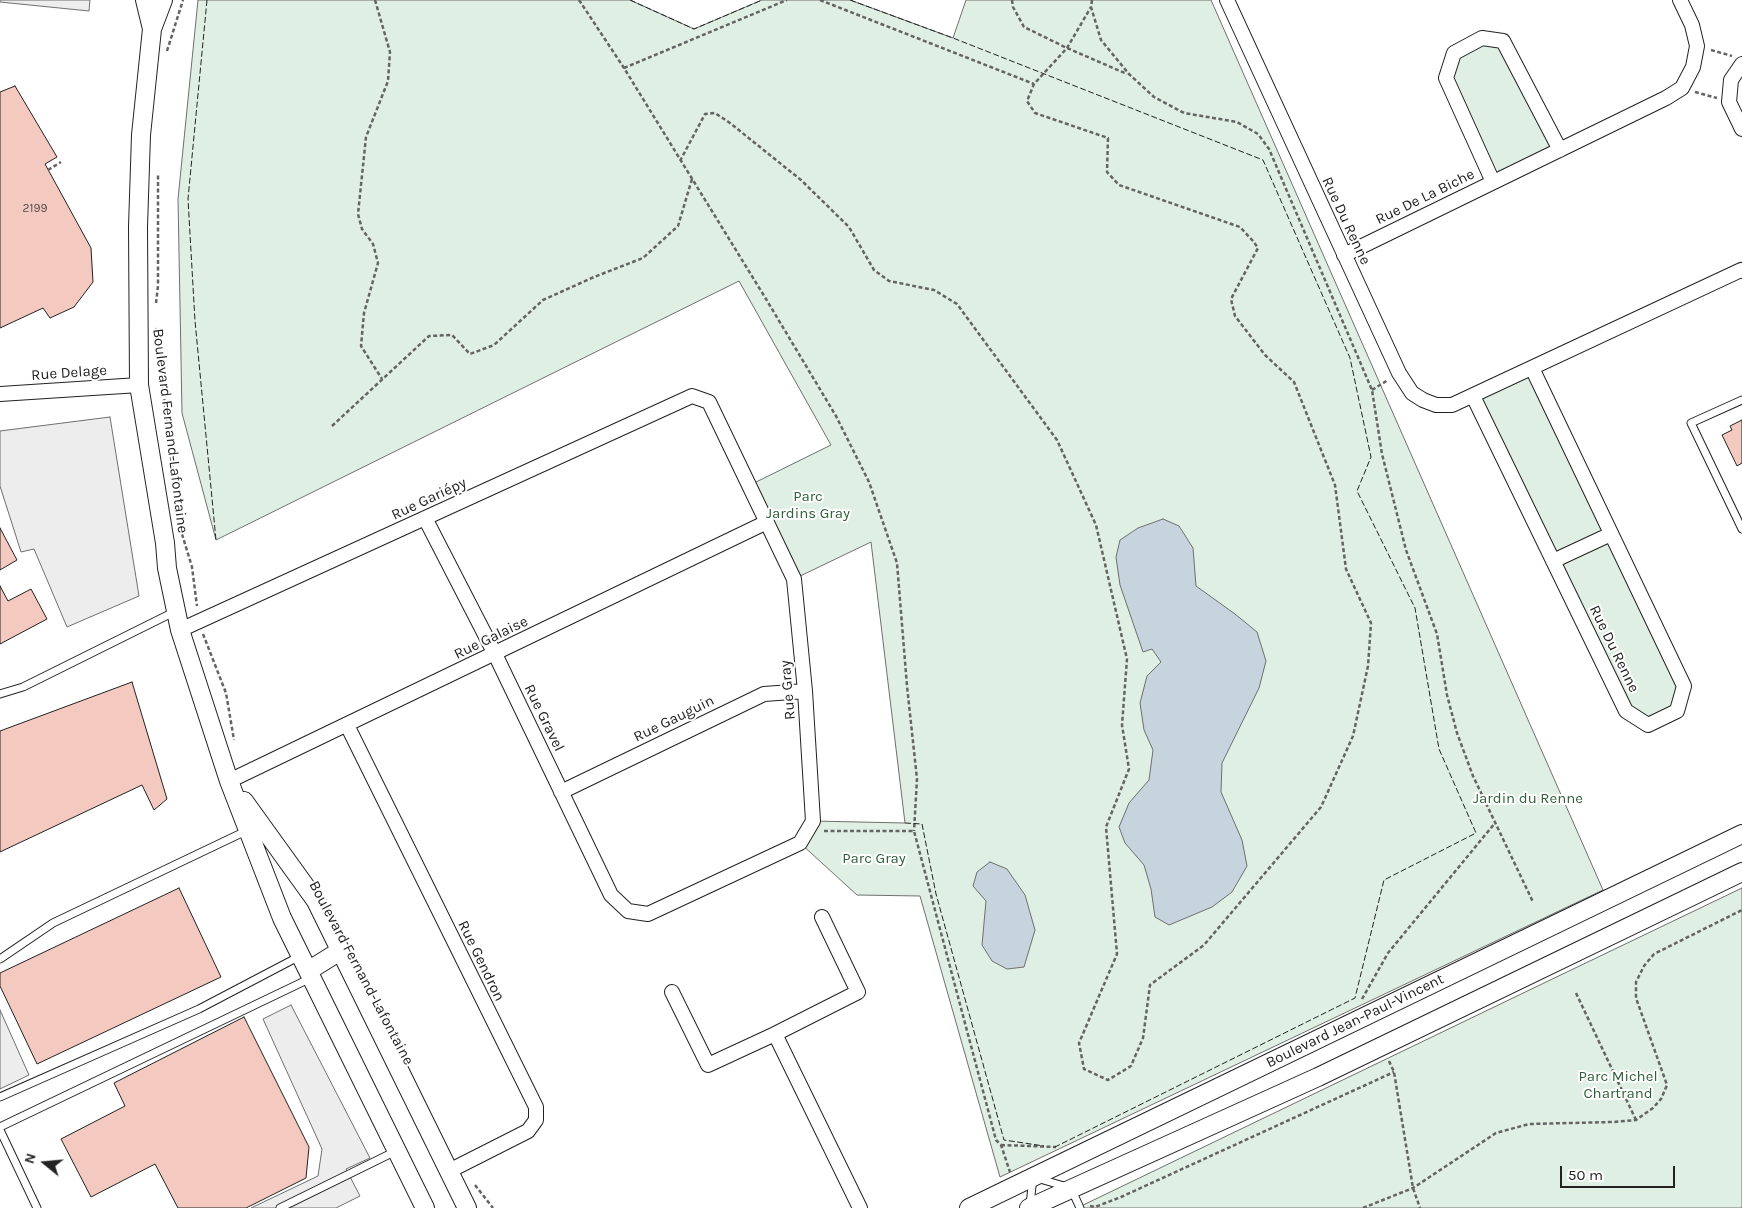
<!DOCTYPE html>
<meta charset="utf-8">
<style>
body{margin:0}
#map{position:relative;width:1742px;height:1208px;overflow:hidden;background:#fff;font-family:Karla,sans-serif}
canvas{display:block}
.north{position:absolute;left:20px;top:1138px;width:50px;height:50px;-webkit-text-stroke:4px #fff;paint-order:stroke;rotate:287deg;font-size:14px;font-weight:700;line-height:20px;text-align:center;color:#222}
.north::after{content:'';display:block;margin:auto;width:18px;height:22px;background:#222;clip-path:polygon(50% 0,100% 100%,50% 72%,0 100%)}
.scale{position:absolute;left:1560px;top:1166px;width:115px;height:22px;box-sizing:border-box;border:2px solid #222;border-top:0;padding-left:6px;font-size:15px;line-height:18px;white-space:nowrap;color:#222;-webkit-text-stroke:4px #fff;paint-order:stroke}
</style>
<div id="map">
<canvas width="1742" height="1208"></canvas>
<div class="north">N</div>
<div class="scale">50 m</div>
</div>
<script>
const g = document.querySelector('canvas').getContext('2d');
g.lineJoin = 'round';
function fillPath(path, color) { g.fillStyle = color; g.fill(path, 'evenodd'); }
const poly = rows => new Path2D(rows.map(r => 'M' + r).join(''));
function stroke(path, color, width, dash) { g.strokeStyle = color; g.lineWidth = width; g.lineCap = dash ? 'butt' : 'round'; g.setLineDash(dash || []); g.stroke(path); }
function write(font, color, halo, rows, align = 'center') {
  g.font = font + ' Karla,sans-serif'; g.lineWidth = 4; g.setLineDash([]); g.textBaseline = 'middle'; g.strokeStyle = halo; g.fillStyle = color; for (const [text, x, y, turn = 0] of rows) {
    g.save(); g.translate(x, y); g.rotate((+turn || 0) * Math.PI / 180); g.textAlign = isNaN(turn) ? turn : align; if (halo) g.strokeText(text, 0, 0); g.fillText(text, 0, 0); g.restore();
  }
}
const green = poly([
 [198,0,630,0,694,29,762,0,850,0,953,38,966,0,1211,0,1603,890,1000,1177,920,896,857,895,800,843,813,821,905,823,871,542,794,579,750,485,831,445,739,281,216,540,182,413,178,199,198,0],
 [1482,38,1503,41,1560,150,1493,182,1446,78,1454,53,1482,38],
 [1532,368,1684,686,1677,711,1648,725,1626,711,1473,396,1532,368],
 [1742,888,1742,1208,1077,1208,1544,983,1742,888]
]);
const parking = poly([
 [0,0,90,0,89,11,0,2,0,0],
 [110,417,139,596,67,627,34,549,21,552,0,486,0,431,110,417],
 [291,1005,370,1158,346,1169,360,1196,336,1208,251,1208,318,1176,322,1149,263,1019,291,1005],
 [0,1010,29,1075,0,1089,0,1010]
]);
const water = poly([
 [1163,519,1179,526,1193,548,1196,586,1235,614,1257,632,1266,661,1259,688,1222,763,1221,792,1242,840,1247,866,1232,892,1212,907,1169,925,1155,917,1151,889,1144,865,1125,843,1119,827,1129,803,1149,780,1153,750,1144,730,1140,703,1147,676,1161,662,1152,649,1143,652,1120,585,1116,557,1120,540,1138,528,1163,519],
 [990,862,1007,869,1025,895,1035,930,1024,967,1007,969,992,961,982,945,986,901,973,886,977,872,990,862]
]);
const building = poly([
 [15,86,57,157,45,164,91,248,93,282,74,307,50,318,43,308,0,328,0,92,15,86],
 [1742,420,1742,463,1737,466,1722,435,1732,430,1730,426,1742,420],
 [0,528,17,560,0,570,0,528],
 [0,586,8,601,31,589,47,619,0,644,0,586],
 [132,682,167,799,154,810,142,785,0,852,0,731,132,682],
 [179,888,221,977,37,1064,0,986,0,973,179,888],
 [244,1017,309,1147,306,1178,246,1208,178,1208,155,1164,91,1197,61,1139,125,1106,114,1083,244,1017]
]);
const path = poly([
 [375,0,390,52,388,81,366,137,358,214,362,229,373,244,378,263,364,313,361,346,382,379],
 [579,0,624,68,766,299,836,416,869,482,897,563,907,686,917,779,914,831],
 [820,0,1034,84],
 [1012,0,1013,7,1024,27,1067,48,1127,74],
 [1092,0,1091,7,1101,40,1129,74,1154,97,1184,113,1237,122,1258,134,1269,149,1372,390,1382,454,1406,550,1437,634,1447,695,1457,733,1473,776,1533,902],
 [1711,50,1732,56],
 [167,51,183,0],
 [624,68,787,0],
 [1695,92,1717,98],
 [680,161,705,114,715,113,730,123,801,180,849,227,874,270,889,281,934,290,957,304,1057,440,1096,525,1127,659,1122,725,1129,769,1106,827,1117,954,1079,1043,1084,1069,1108,1080,1131,1066,1143,1038,1150,985,1204,945,1321,807,1353,736,1368,666,1371,623,1346,569,1335,485,1294,382,1265,355,1235,316,1231,299,1258,248,1253,241,1240,227,1119,185,1107,172,1108,138,1035,113,1027,101,1034,84,1067,48,1091,7],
 [48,170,61,162],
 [156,303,158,286,158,173],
 [156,328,175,492],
 [1372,390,1388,380],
 [332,426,429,336,452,335,470,354,494,345,543,300,594,277,643,258,678,226,692,179],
 [182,534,192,567,197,606],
 [203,634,226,693,234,740],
 [824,831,914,831,996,1140,1001,1145,1010,1172],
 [1576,993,1636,1120],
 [1362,999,1388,953,1495,823],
 [1389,1061,1394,1072,1413,1188,1420,1208],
 [1001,1145,1056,1147],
 [475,1185,493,1208],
 [1090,1206,1095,1207,1121,1197,1394,1072],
 [1363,1208,1413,1188,1496,1133,1529,1124,1613,1122,1636,1120,1653,1108,1661,1099,1667,1085,1636,998,1636,982,1644,966,1654,954,1742,910]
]);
const service = poly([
 [1742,400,1691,423,1742,529],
 [0,694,23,687,176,611],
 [0,959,53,923,248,830],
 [0,1097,199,1009,300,956],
 [0,1127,311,978],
 [0,1130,37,1208],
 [1030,1205,1033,1177,1071,1188,1080,1208],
 [280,1208,396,1151]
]);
const minor = poly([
 [1227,0,1399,373,1412,393,1423,400,1436,405,1452,405,1741,270,1742,271],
 [1742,64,1731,80,1729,102,1742,129],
 [1493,182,1446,78,1454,53,1482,38,1503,41,1560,150],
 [1344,255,1666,98,1682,88,1693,67,1697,46,1692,25,1680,0],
 [0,394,139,385],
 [1473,396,1626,711,1648,725,1677,711,1684,686,1532,368],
 [1553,561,1611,534],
 [180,630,692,396,709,402,794,579,805,691,813,821,800,843,648,914,628,911,611,895,495,654,425,518],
 [347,725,536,1107,536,1120,528,1131,449,1171],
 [229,781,767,522],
 [561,792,764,694,805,691],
 [822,917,858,992,775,1034,860,1208],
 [672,992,708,1065,775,1034]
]);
const tertiary = poly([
 [145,0,152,29],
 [163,0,152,29,141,135,138,227,139,385,165,543,167,568,180,630,229,781,282,918,425,1208],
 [244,801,316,901,467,1208],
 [308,971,340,951],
 [969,1208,1742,834],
 [1029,1208,1318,1077,1742,872]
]);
const fence = poly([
 [207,0,188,199,195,321,216,540],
 [630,0,694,29,762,0],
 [850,0,953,38,1263,160,1350,358,1371,457,1357,491,1415,608,1439,749,1476,833,1384,880,1355,998,1053,1148],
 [905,823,922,824,936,894,1004,1140,1044,1146]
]);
const numberNames = [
 ["2199",35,209]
];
const streetNames = [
 ["Rue De La Biche",1425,197,-26],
 ["Rue Du Renne",1346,221,65],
 ["Rue Delage",69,373,-4],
 ["Boulevard Fernand-Lafontaine",170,431,83],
 ["Rue Gariépy",429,499,-25],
 ["Rue Galaise",491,638,-26],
 ["Rue Du Renne",1614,649,64],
 ["Rue Gray",788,690,-95],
 ["Rue Gravel",544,718,64],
 ["Rue Gauguin",674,719,-26],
 ["Rue Gendron",481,961,64],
 ["Boulevard Fernand-Lafontaine",361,973,62],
 ["Boulevard Jean-Paul-Vincent",1355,1021,-26]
];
const parkNames = [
 ["Parc",808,497],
 ["Jardins Gray",808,514],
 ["Jardin du Renne",1528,799],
 ["Parc Gray",874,859],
 ["Parc Michel",1618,1077],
 ["Chartrand",1618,1094]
];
fillPath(green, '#e0efe3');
stroke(green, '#6f6f6f', 1);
fillPath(parking, '#ededed');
stroke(parking, '#6f6f6f', 1);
fillPath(water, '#c7d3dd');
stroke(water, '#6f6f6f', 1);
fillPath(building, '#f3c9c0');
stroke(building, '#222', 1);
stroke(service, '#222', 9);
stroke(minor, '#222', 16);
stroke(tertiary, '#222', 20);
stroke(path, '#646464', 2.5, [4, 2.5]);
stroke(service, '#fff', 7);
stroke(minor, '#fff', 14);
stroke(tertiary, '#fff', 18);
stroke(fence, '#222', 1, [6, 2.5]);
write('12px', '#564c4a', null, numberNames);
write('15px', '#222', '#fff', streetNames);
write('15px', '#2f5e38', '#fff', parkNames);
</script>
